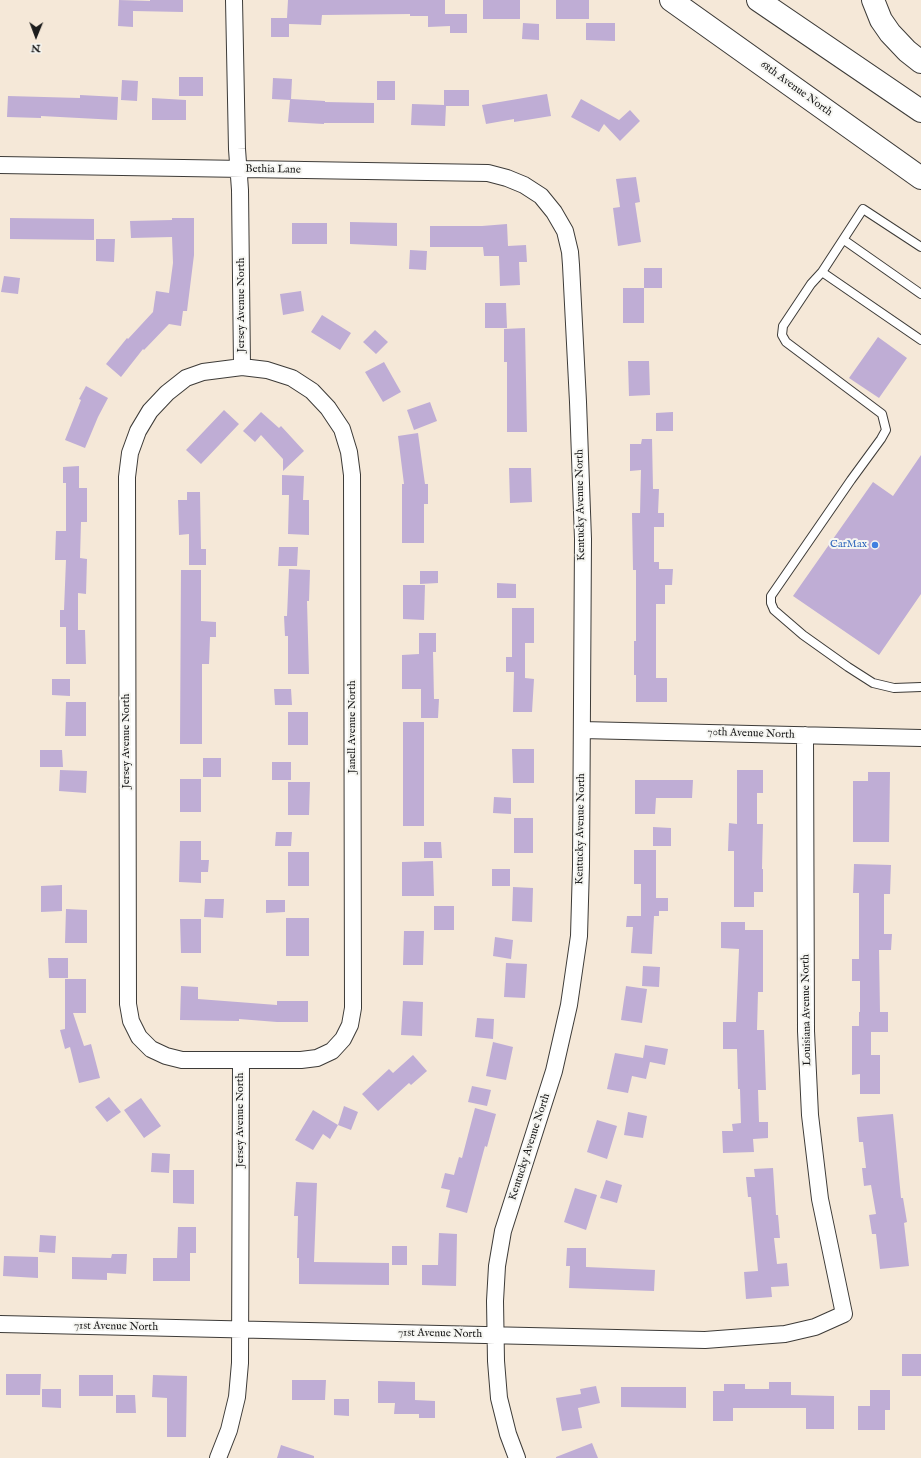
<!DOCTYPE html>
<style>
body{margin:0}
#map{position:relative;width:921px;height:1458px;overflow:hidden;background:#f5e8d8;font-family:"IM FELL English",serif}
canvas{display:block}
.north{position:absolute;left:16px;top:16px;width:40px;height:40px;-webkit-text-stroke:3px #f6f6f2;paint-order:stroke;rotate:181deg;font-size:11px;font-weight:700;line-height:16px;text-align:center;color:#1c1c1c}
.north::after{content:'';display:block;margin:auto;width:14px;height:18px;background:#1c1c1c;clip-path:polygon(50% 0,100% 100%,50% 72%,0 100%)}
</style>
<div id="map">
<canvas width="921" height="1458"></canvas>
<div class="north">N</div>
</div>
<script>
const g = document.querySelector('canvas').getContext('2d');
g.lineJoin = 'round';
function fillPath(path, color) { g.fillStyle = color; g.fill(path, 'evenodd'); }
const poly = rows => new Path2D(rows.map(r => 'M' + r).join(''));
function stroke(path, color, width, dash) { g.strokeStyle = color; g.lineWidth = width; g.lineCap = dash ? 'butt' : 'round'; g.setLineDash(dash || []); g.stroke(path); }
function write(font, color, halo, rows, align = 'center') {
  g.font = font + ' "IM FELL English",serif'; g.lineWidth = 4; g.setLineDash([]); g.textBaseline = 'middle'; g.strokeStyle = halo; g.fillStyle = color; for (const [text, x, y, turn = 0] of rows) {
    g.save(); g.translate(x, y); g.rotate((+turn || 0) * Math.PI / 180); g.textAlign = isNaN(turn) ? turn : align; if (halo) g.strokeText(text, 0, 0); g.fillText(text, 0, 0); g.restore();
  }
}
const building = poly([
 [119,0,150,1,150,0,183,0,183,12,133,11,133,27,118,26],
 [288,0,445,0,445,14,467,14,467,33,450,33,450,26,428,27,428,16,410,16,410,14,322,15,321,25,289,24,289,37,271,37,271,18,287,18],
 [483,0,520,0,520,19,483,19],
 [556,0,589,0,589,19,556,19],
 [523,23,539,24,539,40,522,39],
 [586,23,615,23,615,41,586,40],
 [179,77,203,77,203,96,179,96],
 [273,78,292,79,291,99,325,101,325,102,374,103,374,123,324,123,324,124,288,122,290,100,272,99],
 [122,80,138,81,137,101,121,100],
 [377,81,395,81,395,100,377,100],
 [444,90,469,90,469,106,446,106,445,126,411,125,412,104,444,105],
 [547,94,551,116,514,122,514,119,486,124,482,105],
 [80,95,118,97,117,120,41,116,41,118,7,117,8,96,80,98],
 [152,98,186,100,186,120,152,120],
 [581,99,619,120,630,110,640,121,620,141,604,124,599,132,571,117],
 [636,177,640,202,635,203,641,242,618,246,613,208,620,207,616,179],
 [10,218,94,219,94,240,10,239],
 [172,218,194,218,194,255,187,311,183,311,181,326,169,324,144,350,143,349,121,377,106,364,127,338,128,339,153,312,156,291,169,293,173,263,172,237,131,238,130,221,172,220],
 [350,222,397,223,397,246,350,244],
 [292,223,327,223,327,244,292,244],
 [507,224,508,246,526,245,527,262,519,262,520,285,500,286,499,256,484,256,483,247,430,247,430,226,482,226],
 [96,239,115,239,114,262,96,261],
 [410,250,427,251,426,270,409,269],
 [644,268,662,268,662,288,644,288],
 [4,276,20,278,18,294,1,292],
 [623,288,644,288,644,323,623,323],
 [301,291,304,311,283,315,280,294],
 [485,303,506,303,507,328,485,328],
 [322,315,351,333,340,350,311,332],
 [525,328,527,432,507,432,507,362,504,362,504,329],
 [375,330,388,342,376,354,363,342],
 [878,337,907,358,879,398,849,378],
 [628,361,649,361,650,395,629,396],
 [384,362,401,392,383,402,365,372],
 [86,386,108,398,98,417,85,448,65,440,81,400,79,399],
 [430,402,437,421,414,430,407,410],
 [224,410,239,424,201,464,186,450],
 [261,412,279,428,281,426,304,451,283,471,283,459,261,435,255,442,243,431],
 [673,412,673,431,656,431,656,413],
 [418,433,425,484,428,484,428,504,424,504,424,543,402,543,402,484,404,484,398,436],
 [642,439,652,439,653,489,659,489,658,513,664,513,664,527,654,527,654,562,659,562,659,569,673,569,672,585,665,585,665,604,656,604,656,678,667,678,667,702,636,702,636,675,634,675,634,641,636,641,636,570,633,570,632,513,640,513,641,470,630,471,630,444,641,444],
 [921,455,921,594,879,655,793,596,873,482,893,496],
 [79,466,79,488,87,488,87,522,81,522,80,558,87,559,86,594,78,593,78,630,85,630,86,664,66,664,66,627,60,627,60,610,64,610,66,560,55,560,56,531,66,531,66,483,63,483,63,467],
 [509,468,531,468,532,502,510,503],
 [282,475,304,476,303,500,309,500,309,535,288,534,289,495,282,495],
 [187,492,200,492,201,549,206,549,206,565,189,565,189,534,179,535,178,500,187,500],
 [279,547,298,547,297,566,278,566],
 [289,569,310,570,309,601,307,601,309,674,288,674,288,636,285,636,284,616,287,616],
 [181,570,201,570,201,621,216,622,216,637,210,637,209,664,202,664,202,744,180,744],
 [420,571,438,571,438,583,420,584],
 [497,583,516,584,516,598,497,598],
 [403,585,425,585,424,620,403,619],
 [512,608,534,608,534,643,525,643,525,678,534,679,532,712,513,712,514,672,506,672,506,657,512,657],
 [419,633,436,633,436,652,433,652,434,699,439,699,438,718,421,718,421,689,402,689,402,655,419,654],
 [52,679,70,679,70,696,52,695],
 [274,689,291,689,292,705,275,705],
 [66,702,86,702,86,736,65,736],
 [288,712,308,712,308,745,288,745],
 [403,722,424,722,424,826,403,826],
 [512,749,534,749,534,783,513,783],
 [40,750,62,750,63,767,40,767],
 [203,758,221,758,221,777,203,777],
 [272,762,291,762,291,780,272,780],
 [60,770,87,771,86,793,59,791],
 [737,770,763,770,763,793,757,793,757,824,763,824,762,869,763,869,763,892,754,892,754,907,734,907,734,851,728,851,729,823,737,824],
 [868,772,890,772,889,842,853,842,853,781,868,781],
 [180,779,201,779,201,812,180,812],
 [635,780,693,780,692,798,656,798,655,814,635,814],
 [288,782,310,782,309,815,288,815],
 [494,797,511,798,511,814,493,813],
 [514,818,533,818,533,853,514,853],
 [653,827,671,828,671,846,653,846],
 [276,832,292,832,291,846,275,846],
 [180,841,201,841,201,860,209,860,208,872,201,872,201,883,179,882],
 [424,842,441,842,442,858,424,858],
 [634,850,656,850,656,898,668,898,668,911,659,911,659,916,654,916,652,954,631,953,633,927,626,927,627,916,641,916,641,884,634,884],
 [288,852,309,852,309,886,288,886],
 [433,861,434,896,402,896,402,862],
 [854,864,891,865,890,894,884,894,884,934,892,934,891,950,879,950,880,1012,888,1012,888,1032,871,1032,871,1055,880,1055,880,1094,860,1094,860,1074,852,1075,852,1026,859,1026,859,1012,860,1012,860,981,852,981,852,959,859,959,859,893,853,893],
 [492,869,510,869,510,886,492,886],
 [62,885,62,911,41,912,41,886],
 [513,887,533,888,532,922,512,921],
 [205,899,224,899,223,918,204,917],
 [266,900,285,900,285,912,266,913],
 [434,906,454,906,454,930,434,930],
 [66,909,87,910,87,943,65,943],
 [286,918,309,918,309,956,286,956],
 [180,919,201,919,201,953,181,953],
 [721,922,745,922,745,930,763,930,763,992,758,992,757,1030,764,1030,766,1090,758,1090,759,1122,768,1122,768,1138,753,1139,754,1152,723,1153,722,1131,733,1131,732,1124,741,1123,740,1089,738,1089,737,1049,723,1049,723,1022,736,1022,739,949,721,948],
 [404,931,424,931,423,965,403,965],
 [495,937,513,940,511,959,493,956],
 [48,958,68,958,68,978,49,978],
 [506,963,527,964,525,998,504,997],
 [643,966,660,967,659,987,642,986],
 [65,979,86,979,86,1013,73,1013,84,1046,91,1044,100,1078,79,1083,70,1047,65,1049,60,1030,65,1029],
 [181,986,198,987,198,999,277,1005,277,1001,308,1001,308,1022,277,1022,239,1019,239,1021,180,1020],
 [626,986,647,989,642,1023,621,1020],
 [403,1001,423,1002,422,1036,401,1035],
 [477,1018,494,1019,493,1039,475,1037],
 [493,1042,513,1047,506,1080,486,1076],
 [645,1045,668,1049,665,1065,650,1062,646,1079,632,1076,628,1093,607,1089,615,1053,643,1058],
 [413,1055,427,1071,411,1085,409,1083,378,1111,362,1094,389,1069,393,1073],
 [472,1086,491,1090,487,1106,468,1102],
 [109,1097,121,1112,107,1122,95,1107],
 [141,1098,161,1126,144,1138,124,1110],
 [344,1106,358,1112,351,1130,338,1125],
 [475,1108,496,1114,487,1147,485,1146,467,1213,446,1207,450,1190,441,1188,445,1173,454,1175,459,1157,462,1158],
 [313,1110,338,1125,330,1139,323,1134,313,1150,295,1140],
 [628,1112,647,1116,643,1138,624,1135],
 [893,1114,901,1198,903,1198,907,1222,904,1223,909,1266,880,1269,876,1234,872,1234,869,1215,876,1214,871,1185,864,1186,862,1168,866,1168,863,1142,859,1142,857,1117],
 [597,1120,617,1126,607,1159,587,1152],
 [152,1153,170,1154,169,1173,151,1172],
 [773,1168,776,1215,778,1215,780,1238,774,1238,777,1264,787,1263,789,1286,771,1287,772,1297,746,1299,744,1272,758,1271,751,1197,748,1197,746,1177,755,1177,754,1169],
 [173,1170,194,1170,194,1204,173,1203],
 [606,1180,622,1185,617,1203,600,1198],
 [296,1182,317,1183,314,1262,389,1263,389,1285,299,1284,299,1258,297,1258,298,1216,294,1216],
 [575,1188,597,1195,586,1230,564,1222],
 [178,1227,196,1227,196,1253,190,1253,190,1281,153,1281,153,1258,177,1258],
 [439,1233,457,1234,456,1286,422,1285,422,1265,438,1265],
 [40,1235,56,1236,55,1253,39,1252],
 [392,1246,407,1246,407,1265,392,1265],
 [567,1248,586,1248,586,1267,655,1270,654,1291,569,1288,570,1266,566,1266],
 [112,1254,127,1254,126,1274,107,1273,107,1280,72,1279,72,1257,111,1258],
 [4,1256,38,1257,38,1278,3,1276],
 [902,1354,921,1354,921,1376,902,1376],
 [6,1374,41,1374,40,1395,6,1395],
 [79,1375,113,1375,113,1396,79,1396],
 [153,1375,187,1376,186,1437,167,1437,167,1398,152,1397],
 [292,1380,326,1380,325,1400,292,1400],
 [378,1381,415,1382,415,1400,435,1401,435,1418,419,1418,419,1414,394,1414,395,1403,378,1403],
 [769,1382,791,1382,791,1395,834,1396,834,1429,806,1429,806,1408,733,1408,733,1421,713,1421,713,1391,724,1391,724,1384,745,1384,745,1389,769,1389],
 [596,1386,600,1403,578,1408,582,1428,562,1431,556,1398,581,1394,580,1389],
 [621,1387,686,1387,686,1408,621,1407],
 [42,1389,61,1389,61,1408,42,1407],
 [870,1390,890,1390,890,1410,885,1410,885,1430,858,1430,858,1406,870,1406],
 [116,1395,135,1395,136,1413,116,1413],
 [334,1399,349,1399,349,1416,334,1415],
 [592,1443,598,1458,556,1458,556,1457],
 [281,1445,314,1456,314,1458,277,1458]
]);
const lane = poly([
 [844,240,921,294],
 [921,247,863,209,822,272,811,284,783,326,782,335,786,342,882,414,886,430,881,439,851,480,771,596,771,603,774,610,803,635,848,667,873,683,894,688,921,687],
 [822,272,921,340]
]);
const street = poly([
 [234,0,237,149,240,190,242,367],
 [0,165,488,173,507,178,524,185,541,196,554,212,565,231,570,252,571,265,578,402,583,539,581,866,579,936,569,1005,554,1071,503,1231,497,1266,495,1301,496,1361,499,1398,508,1434,517,1458],
 [242,367,267,370,292,378,312,391,328,408,342,429,349,452,352,475,353,1008,350,1025,343,1039,332,1051,317,1058,301,1060,182,1060,166,1056,151,1049,139,1037,131,1021,128,1004,127,477,130,453,138,431,150,411,167,393,186,378,203,372,242,367],
 [582,730,921,738],
 [0,1324,705,1340,785,1334,815,1327,844,1314,820,1199,810,1115,806,1031,805,735],
 [218,1458,229,1430,237,1397,240,1363,241,1060]
]);
const secondary = poly([
 [671,0,921,178]
]);
const highway = poly([
 [758,0,921,111],
 [873,0,881,20,890,33,907,51,921,62]
]);
const markers = [
 [875,545,4,"#3f7fe0"]
];
const streetNames = [
 ["68th Avenue North",796,89,36],
 ["Bethia Lane",273,170,1],
 ["Jersey Avenue North",242,305,-90],
 ["Kentucky Avenue North",581,505,-91],
 ["Janell Avenue North",353,727,-90],
 ["70th Avenue North",751,734,2],
 ["Jersey Avenue North",127,741,-90],
 ["Kentucky Avenue North",581,829,-89],
 ["Louisiana Avenue North",807,1010,-91],
 ["Jersey Avenue North",241,1120,-90],
 ["Kentucky Avenue North",530,1147,-72],
 ["71st Avenue North",116,1327,1],
 ["71st Avenue North",440,1334,1]
];
const shopNames = [
 ["CarMax",867,545]
];
fillPath(building, '#bfadd5');
stroke(lane, '#3d3b38', 10);
stroke(street, '#3d3b38', 18);
stroke(secondary, '#3d3b38', 24);
stroke(highway, '#3d3b38', 24);
stroke(lane, '#fff', 8);
stroke(street, '#fff', 16);
stroke(secondary, '#fff', 22);
stroke(highway, '#fff', 22);
for (const [x, y, r, color] of markers) { const dot = new Path2D(); dot.arc(x, y, r, 0, 2 * Math.PI); g.fillStyle = color; g.fill(dot); stroke(dot, '#f6f6f2', 1.5); }
write('11px', '#1c1c1c', '#f6f6f2', streetNames);
write('11px', '#366cbe', '#f6f6f2', shopNames, 'right');
</script>
